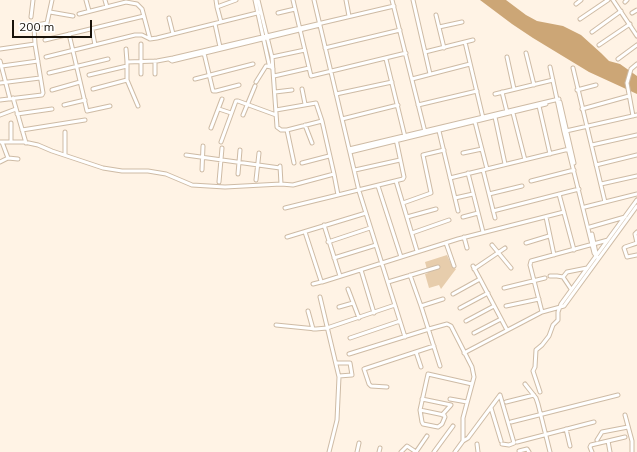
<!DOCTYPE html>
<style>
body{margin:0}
#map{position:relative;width:637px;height:452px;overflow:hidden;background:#fff3e5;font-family:Mulish,sans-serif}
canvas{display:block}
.scale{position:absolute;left:12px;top:20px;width:80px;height:18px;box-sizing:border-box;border:2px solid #18120a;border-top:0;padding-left:5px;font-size:12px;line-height:14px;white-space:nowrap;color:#18120a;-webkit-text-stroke:3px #fff;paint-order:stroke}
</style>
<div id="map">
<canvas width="637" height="452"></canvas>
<div class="scale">200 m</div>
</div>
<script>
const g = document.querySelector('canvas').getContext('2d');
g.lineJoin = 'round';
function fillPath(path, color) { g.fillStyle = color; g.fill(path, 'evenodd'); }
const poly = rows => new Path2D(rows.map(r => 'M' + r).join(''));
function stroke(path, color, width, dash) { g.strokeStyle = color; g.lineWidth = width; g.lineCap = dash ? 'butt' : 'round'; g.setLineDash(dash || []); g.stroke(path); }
const green = poly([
 [447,255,452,266,456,269,441,289,439,285,429,288,425,274,428,273,425,262]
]);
const water = poly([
 [480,0,506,0,526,15,537,21,563,26,581,35,601,53,609,61,620,64,637,76,637,94,589,72,533,38,512,24]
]);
const minor = poly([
 [86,0,89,11],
 [105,0,107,7],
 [216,0,217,7],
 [255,0,269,64,273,69],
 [258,0,272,57,277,127,281,130,287,130],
 [293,0,311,76,406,53],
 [314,0,359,191,405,337],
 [346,0,349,16],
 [392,0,425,132],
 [413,0,430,74],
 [613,0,637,36],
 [625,2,627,0],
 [576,4,581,0],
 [50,12,73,16],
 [278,13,295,9],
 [632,13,637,10],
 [79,14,126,2,137,4,142,9,150,39],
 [436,15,444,48],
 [31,17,33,0],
 [169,18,173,34],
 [580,19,608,0],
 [221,22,217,7,236,0],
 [215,24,220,47],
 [439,27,462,22],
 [92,29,95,45],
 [592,32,621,11],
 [69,34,87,111,110,106],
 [45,40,144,16],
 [465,42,483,118],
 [35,44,34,27,37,25,47,23,52,0],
 [141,44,141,74],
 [599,45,630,24],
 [325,48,400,30],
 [0,49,35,44,43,93,42,95,0,100],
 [126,49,127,62],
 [425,52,473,40],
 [204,53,213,91,216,91,239,85],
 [526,53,534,85],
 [46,57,135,35,142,35,150,39,157,38,261,12],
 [272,57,305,50],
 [507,57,514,89],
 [169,59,172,61,320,25],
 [386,59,405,137],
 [618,59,637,45],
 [0,61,10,99],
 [155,61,155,74],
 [2,66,38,61],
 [550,67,564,132,594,253,597,257],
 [573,68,605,202],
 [49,73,108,59],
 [89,75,127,66],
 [274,76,309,68],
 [195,79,253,64],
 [412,79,470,64],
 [256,82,266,66,271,67],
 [0,83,40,78],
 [93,89,127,80],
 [302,89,305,104],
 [52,90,80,82],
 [577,90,596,85],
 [275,92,292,90],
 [502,92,507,112],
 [336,94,392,82],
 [495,94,553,80],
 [13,98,26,143],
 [560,102,574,163],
 [64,105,85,100],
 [418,105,477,91],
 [138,106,127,80,127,62,157,61,173,58,394,6],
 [539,106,550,154],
 [219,109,231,113],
 [582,109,629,96],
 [276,110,316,103,322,121,334,174],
 [513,113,525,160],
 [17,114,52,109],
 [0,115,16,109],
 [243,115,255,86],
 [633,116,627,83,631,69,637,64],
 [495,117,505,164],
 [342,119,398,105],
 [475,122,487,169],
 [305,125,312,143],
 [211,128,222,99],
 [22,130,85,120],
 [439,131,458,211],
 [566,131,637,115],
 [0,142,24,142,38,145,52,151,103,168,122,171,148,171,166,174,192,185,225,187,281,184,280,166],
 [11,142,11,123],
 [221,142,236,101,238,101,276,115],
 [592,145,637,135],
 [349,149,559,99],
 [350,152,546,104],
 [463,153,482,149],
 [65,155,65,132],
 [186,155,280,168],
 [8,158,18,159],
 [0,162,8,158,2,142],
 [294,163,287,130,322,121],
 [302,163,329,156],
 [596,165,637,155],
 [202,170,203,146],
 [355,170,400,160],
 [483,170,495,218],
 [468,173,483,232],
 [238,174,240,150],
 [450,178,569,149],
 [256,180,259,153],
 [396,181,417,251],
 [531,181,574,170],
 [219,182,222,148],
 [281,184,293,185,334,174,338,195],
 [601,184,637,176],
 [378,186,401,257],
 [489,194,522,186],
 [559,194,574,250],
 [455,198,473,194],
 [403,203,431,193,423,155,444,150],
 [585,207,637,194],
 [285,208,403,179,404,177,396,139],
 [493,211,579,189],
 [407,217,436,209],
 [463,217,478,213],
 [546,217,554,255],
 [324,225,340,276],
 [590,227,625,217],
 [305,232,321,281,322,282,458,239,564,212],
 [637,232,635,234,637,243],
 [412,233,449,220],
 [592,234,596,253,595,254],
 [287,237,366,213],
 [464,237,467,248],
 [328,242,370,228],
 [446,243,454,266],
 [526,243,549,236],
 [637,243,625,247,624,248,627,257,637,255],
 [492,245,511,268],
 [334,258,376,245],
 [473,266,480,279],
 [474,269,505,248],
 [361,270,374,313],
 [410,275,421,306,443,299],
 [550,276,557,276,563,277,571,289],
 [563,277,567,272,587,268],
 [388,282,438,267],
 [313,284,321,282],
 [504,288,545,278],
 [348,289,359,318],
 [453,294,480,279,507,330],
 [320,297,339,377,337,420,329,452],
 [421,306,440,366],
 [506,306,539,299],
 [339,307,353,303],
 [460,308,488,293],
 [308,311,313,329],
 [542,312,530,265,531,261,608,240],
 [466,321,494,306],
 [276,325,316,329,327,328,395,305],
 [474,333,501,319],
 [350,338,400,321],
 [416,352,421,367],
 [464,353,542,312,564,306,637,206],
 [349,354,429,329,447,324,451,326,472,367,474,377,463,418,463,441,455,452],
 [336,363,350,363,352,375,339,376],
 [525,384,536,398,538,404,550,452],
 [387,387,371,386,369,384,364,369,434,346],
 [540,392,533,371,535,367,536,350,542,345,549,336,553,325,558,320,558,312,561,304,637,200],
 [422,399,451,405,442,415],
 [450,399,467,402],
 [506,402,534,395],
 [491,408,501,441],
 [420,410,444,415,445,417,442,424,438,427,423,424,422,422,420,410,428,374,472,384],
 [625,415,632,441,632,452],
 [511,422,618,395],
 [566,429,570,446],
 [597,440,602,432,628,427],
 [463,441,468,438,500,395,514,443,509,445,502,444],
 [608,441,610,452],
 [517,442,594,422],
 [477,444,478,452],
 [519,451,527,449,529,452],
 [357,452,359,443],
 [379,452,380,448],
 [401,452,407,446,416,452],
 [416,452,427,436],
 [434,452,453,426],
 [592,452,590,447,591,445,625,437]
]);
fillPath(green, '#e7cdac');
fillPath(water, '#cca676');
stroke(minor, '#cebba5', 5);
stroke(minor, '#fff', 3);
</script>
